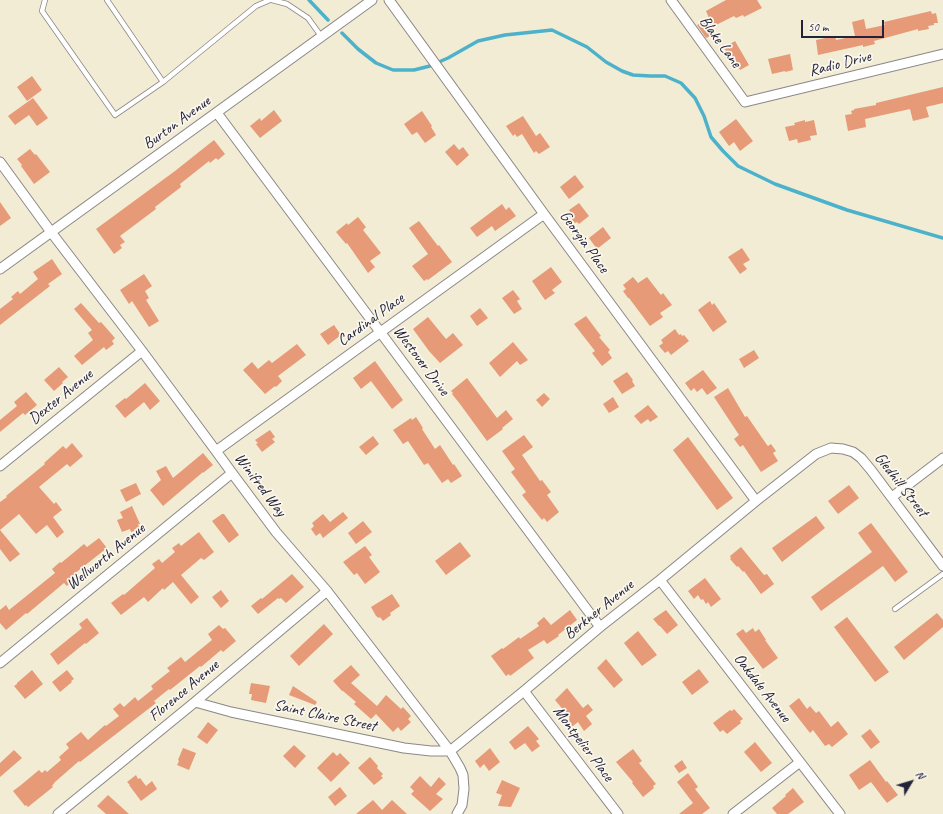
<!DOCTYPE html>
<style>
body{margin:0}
#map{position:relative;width:943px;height:814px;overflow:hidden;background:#f2ecd4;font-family:Caveat,sans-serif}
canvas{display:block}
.north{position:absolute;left:891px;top:762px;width:40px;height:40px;-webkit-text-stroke:3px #fbf7ec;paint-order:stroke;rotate:52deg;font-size:11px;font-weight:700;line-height:16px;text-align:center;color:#22223b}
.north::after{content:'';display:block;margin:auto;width:14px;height:18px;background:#22223b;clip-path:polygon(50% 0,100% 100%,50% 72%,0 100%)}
.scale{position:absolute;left:801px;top:20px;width:83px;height:18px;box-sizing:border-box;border:2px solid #22223b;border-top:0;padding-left:5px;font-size:12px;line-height:14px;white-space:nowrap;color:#22223b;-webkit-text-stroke:3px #fbf7ec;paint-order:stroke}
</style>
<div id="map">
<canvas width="943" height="814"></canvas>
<div class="north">N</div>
<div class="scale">50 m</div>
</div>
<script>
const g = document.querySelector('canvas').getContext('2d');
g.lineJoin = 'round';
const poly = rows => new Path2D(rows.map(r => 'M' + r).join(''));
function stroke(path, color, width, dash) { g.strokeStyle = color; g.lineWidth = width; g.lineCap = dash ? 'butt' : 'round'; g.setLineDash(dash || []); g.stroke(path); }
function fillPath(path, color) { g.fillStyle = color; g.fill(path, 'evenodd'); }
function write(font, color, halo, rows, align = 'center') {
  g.font = font + ' Caveat,sans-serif'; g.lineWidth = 3.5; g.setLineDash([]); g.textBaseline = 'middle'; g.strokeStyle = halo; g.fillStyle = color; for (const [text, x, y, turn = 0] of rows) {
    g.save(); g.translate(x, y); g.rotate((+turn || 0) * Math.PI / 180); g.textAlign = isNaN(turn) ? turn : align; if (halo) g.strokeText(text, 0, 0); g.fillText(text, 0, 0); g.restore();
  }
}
const stream = poly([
 [309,0,328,20],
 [342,33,358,49,376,63,393,70,414,70,430,66,448,58,478,41,505,35,552,30,587,47,606,62,622,71,633,75,650,76,665,76,681,83,695,98,704,116,711,137,723,151,738,166,775,184,847,210,943,238]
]);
const building = poly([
 [726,0,757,0,762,8,744,17,743,15,736,18,734,16,712,27,715,34,706,38,697,25,709,18,706,11],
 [931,11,932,14,936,13,938,23,934,23,934,25,928,26,929,29,918,31,918,29,874,41,875,44,863,47,863,45,818,55,816,40,835,36,836,40,855,36,852,22,864,19,866,29,885,25,884,22],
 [735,41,749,65,740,70,733,58,731,59,724,48],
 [790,54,793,70,785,72,785,71,772,74,768,59],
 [32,76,42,90,27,101,17,87],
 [943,87,943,103,926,107,929,117,913,121,910,109,865,119,866,127,848,131,845,115,852,114,851,111,854,110,854,109,876,105,876,103],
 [33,98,48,118,37,126,29,115,15,125,8,116],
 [274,110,282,121,260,138,250,126,260,118,261,121],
 [422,111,432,126,431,127,436,135,425,143,417,132,412,135,404,124],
 [523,116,536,136,540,133,550,147,539,154,536,151,534,153,522,134,517,137,515,134,513,136,506,126],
 [736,119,753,141,740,151,734,142,729,146,719,132],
 [805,120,805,122,814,120,817,135,810,136,811,140,798,143,797,139,789,141,785,127,795,125,794,123],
 [214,140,225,154,218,160,216,158,210,163,209,161,180,184,181,187,155,207,156,209,120,236,125,242,120,245,122,248,114,254,96,229,175,171],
 [454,144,459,150,463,147,469,155,457,166,445,152],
 [30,149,35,155,36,154,50,172,34,184,21,166,22,165,17,159],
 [575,175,584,187,569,199,560,187],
 [0,202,11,218,0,226],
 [579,203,589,216,579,224,577,222,575,223,569,216,571,214,569,210],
 [502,204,506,210,509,207,516,216,495,231,492,226,477,237,470,228],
 [358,217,366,227,363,230,381,253,370,261,375,267,368,273,347,243,346,244,336,232,347,223,348,225],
 [419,221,438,246,439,245,452,262,428,280,427,279,424,281,412,266,428,254,409,228],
 [603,227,611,238,597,249,589,238],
 [742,248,750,260,743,264,747,269,740,274,728,257],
 [52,259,62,274,48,284,50,286,0,325,0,309,13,299,11,297,18,291,20,294,38,279,33,272],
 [551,267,562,282,552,290,555,293,545,300,532,281],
 [144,274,152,286,145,291,149,298,146,300,159,321,149,327,132,301,129,304,120,290],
 [633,277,638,283,647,277,661,295,663,293,672,305,660,313,663,317,650,326,629,298,628,298,623,291,626,289,623,285],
 [513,290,520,299,517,301,522,309,514,314,502,298],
 [710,301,712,305,714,303,727,322,713,332,698,310],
 [81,303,99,323,101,322,115,338,112,341,114,344,106,350,104,347,82,365,74,356,93,340,88,333,92,330,74,309],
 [480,308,488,318,477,326,470,316],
 [586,316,601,336,599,337,610,350,608,352,612,358,602,366,592,353,595,351,574,324],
 [428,317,446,339,453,333,463,345,440,363,429,351,413,329],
 [334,325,341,335,328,345,320,334],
 [675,329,679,335,681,334,682,336,684,335,689,341,671,355,668,351,665,353,659,346,663,343,661,340],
 [513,342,528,360,520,365,517,361,500,377,489,363],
 [297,344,306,355,278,376,282,381,276,387,275,386,265,394,243,370,252,362,258,369,269,360,272,363],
 [754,350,759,358,744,368,739,359],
 [375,361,403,400,392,409,371,381,361,389,353,378],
 [59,367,68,377,62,382,63,383,54,391,44,380],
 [703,370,717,388,707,395,702,388,697,392,694,388,691,391,685,383],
 [627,372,633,380,632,381,635,386,622,394,613,381],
 [467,378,497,418,506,410,513,419,502,428,503,429,487,441,460,404,452,394,453,393,451,391],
 [145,383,160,401,150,410,144,402,125,418,115,406,125,398,126,399],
 [728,388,745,417,747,416,767,445,768,446,771,444,776,451,773,453,778,461,761,472,743,445,740,447,734,439,739,435,714,397],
 [26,392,37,405,25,415,23,413,0,432,0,420,17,406,14,402],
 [544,393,550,399,542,407,536,400],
 [613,397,619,407,609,413,603,404],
 [648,405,658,417,650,422,648,419,641,424,634,416],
 [416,417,423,428,422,429,435,449,440,445,453,465,454,464,462,476,451,483,448,479,442,483,428,463,424,465,408,441,403,444,393,430,411,418,412,420],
 [270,430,275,437,272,439,275,442,262,452,256,444,258,443,255,440],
 [524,435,533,447,522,455,540,481,542,480,551,492,547,495,559,512,547,522,544,518,542,520,522,495,526,492,511,472,515,469,502,451],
 [373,436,379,444,366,455,359,447],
 [688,437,733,498,717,510,673,450],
 [72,443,83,456,70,467,67,464,39,487,54,504,56,502,62,510,53,517,64,532,57,538,47,525,36,534,19,514,0,530,0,502,7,497,6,496,45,464,44,463,63,446,66,449],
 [203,453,213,465,203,473,203,472,163,506,150,490,161,480,156,471,166,466,173,478],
 [136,483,141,494,126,502,120,490],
 [849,485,859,498,838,514,828,501],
 [132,506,140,524,138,524,140,529,131,532,130,529,122,532,117,520,123,518,120,512],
 [343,512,348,518,323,538,320,533,316,536,311,529,314,526,312,523,323,514,330,522],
 [222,514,224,514,239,535,229,543,212,521],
 [816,516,825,528,782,562,772,548],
 [363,521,372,532,356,544,348,533],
 [871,523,908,572,895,582,883,566,821,611,811,597,872,552,858,533],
 [0,530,20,554,10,562,0,549],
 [199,532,214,552,204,560,201,558,181,575,199,597,191,604,173,582,164,590,163,588,148,602,144,597,121,615,111,603,123,594,124,595,155,568,152,564,159,559,162,563,175,552,172,548,179,543,181,546],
 [99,538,107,548,74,574,74,575,72,576,75,579,67,586,64,583,27,614,26,613,6,630,0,623,0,610,6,605,9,610,55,573,52,569,60,562,61,563,84,544,87,547],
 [460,542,471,556,446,575,435,561],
 [365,546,372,555,369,557,380,572,365,584,357,573,354,575,343,562],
 [741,547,764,575,767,574,774,584,761,594,744,571,743,572,738,566,737,567,730,559,731,558,730,556],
 [292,574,304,587,286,603,281,598,279,599,278,598,258,614,251,606,261,598,262,599],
 [705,578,721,599,711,607,708,602,706,604,703,599,701,600,698,595,694,599,688,591],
 [221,590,229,601,221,608,212,597],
 [392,594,400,606,390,613,391,615,383,621,380,617,379,618,376,616,371,607],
 [570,610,577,620,558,635,559,636,547,644,544,640,528,650,534,658,510,676,509,674,506,676,491,656,502,648,503,649,519,637,520,639,539,626,537,623,544,617,551,625],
 [666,610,678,625,667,634,660,626,659,626,653,619],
 [937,613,943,620,943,627,904,660,894,647],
 [847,617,889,672,875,682,834,627],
 [87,618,99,633,86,644,85,643,58,665,50,654,82,628,79,624],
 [324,624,333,634,299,666,290,656],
 [219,625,223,629,225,628,236,641,223,652,221,650,201,667,200,666,170,690,169,689,154,701,156,703,80,762,79,761,55,782,52,786,53,787,28,807,26,805,25,806,13,791,21,785,39,770,42,773,45,770,47,772,61,760,59,757,69,748,66,744,81,732,88,740,105,725,106,726,119,716,113,709,120,703,124,707,135,697,138,701,153,689,151,686,170,671,167,668,181,657,185,662,212,640,208,634],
 [753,628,755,632,759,629,766,640,765,640,778,658,763,669,736,634,743,629,746,633],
 [638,631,657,655,642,666,624,643],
 [606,659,623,680,614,688,597,668],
 [351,665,360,675,351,683,377,706,386,695,401,709,403,707,411,716,408,719,411,722,401,731,398,727,393,732,376,714,371,719,354,704,356,702,343,691,342,691,333,681],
 [699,669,709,682,692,695,682,682],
 [32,670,43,684,25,699,14,686,17,684,17,683],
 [67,670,74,679,71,681,72,682,60,692,52,682],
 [251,683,270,686,266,703,251,700,252,694,249,694],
 [293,686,317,702,315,705,289,695],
 [567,688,583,708,588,704,593,710,586,716,592,724,584,731,578,722,569,729,564,723,570,718,555,700],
 [799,698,807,709,810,706,816,713,819,711,831,727,838,721,848,734,832,747,829,744,825,746,813,730,810,733,789,706],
 [734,709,743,719,740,721,741,723,727,734,723,730,720,732,713,723,730,710,732,711],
 [208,722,218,730,207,744,197,737],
 [528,726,539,739,536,741,540,746,532,752,525,743,515,750,509,742],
 [870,729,880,742,871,749,861,736],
 [755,742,772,763,761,772,744,752],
 [294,745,306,756,295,768,283,756],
 [183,748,196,753,189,770,177,765,179,761,178,760],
 [490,748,500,762,489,771,484,764,480,768,475,761],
 [633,749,642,761,639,763,656,784,653,786,654,788,643,797,632,783,633,782,616,762],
 [14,750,22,758,0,777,0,763],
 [333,752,337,756,340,753,350,763,331,782,317,768],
 [370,757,378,766,377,768,383,774,381,776,383,778,374,785,358,768],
 [682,760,687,768,679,773,674,766],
 [870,760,886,782,887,781,898,795,887,803,871,782,859,790,849,775],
 [688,773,698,787,695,789,710,808,702,814,679,814,693,803,677,782],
 [136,775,138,779,140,778,146,786,152,781,157,789,141,801,129,785,130,785,127,782],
 [420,776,431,787,439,777,446,784,436,794,443,799,430,811,411,794,414,791,410,787],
 [502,780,520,788,511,807,498,806,502,795,496,793],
 [340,787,347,796,335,806,328,797],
 [793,788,804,802,788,814,777,814,772,808,786,796,785,795],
 [108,795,129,814,106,814,97,806],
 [373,800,382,810,392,800,407,814,356,814]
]);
const lane = poly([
 [45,0,42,11,115,115,163,82,256,6,270,0],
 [107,0,163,82],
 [272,0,287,4,308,18,321,36],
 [895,609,943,574]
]);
const street = poly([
 [389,0,544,214,756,501],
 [671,0,745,102,943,54],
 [217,113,600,627],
 [0,162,51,232,142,351,216,451,232,473,276,532,327,591,450,751,460,768,463,775,464,789,462,805,457,814],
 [0,269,372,0],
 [216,451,544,214],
 [0,466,142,351],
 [892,497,943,458],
 [660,580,840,814],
 [0,663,232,473],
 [524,691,618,814],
 [195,702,231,712,404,748,431,751,450,751],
 [450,751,524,691,600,627,660,580,756,501,816,454,831,448,843,449,853,452,861,458,871,470,943,566],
 [58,814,195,702,327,591],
 [733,814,800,762]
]);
const streetNames = [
 ["Blake Lane",720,42,54],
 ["Radio Drive",840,64,-14],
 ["Burton Avenue",177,123,-36],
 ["Georgia Place",584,242,54],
 ["Cardinal Place",371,320,-36],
 ["Westover Drive",421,361,53],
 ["Dexter Avenue",61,397,-39],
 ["Winifred Way",260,485,53],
 ["Gledhill Street",901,485,52],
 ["Wellworth Avenue",106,557,-39],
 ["Berkner Avenue",599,610,-39],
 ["Oakdale Avenue",762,688,52],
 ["Florence Avenue",184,691,-40],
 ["Saint Claire Street",325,716,12],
 ["Montpelier Place",583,744,53]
];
stroke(stream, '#4cb2cb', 3.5);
fillPath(building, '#e69a77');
stroke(lane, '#8a8788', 6);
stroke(street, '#8a8788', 11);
stroke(lane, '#fff', 4.5);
stroke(street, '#fff', 9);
write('16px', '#22223b', '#fbf7ec', streetNames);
</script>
